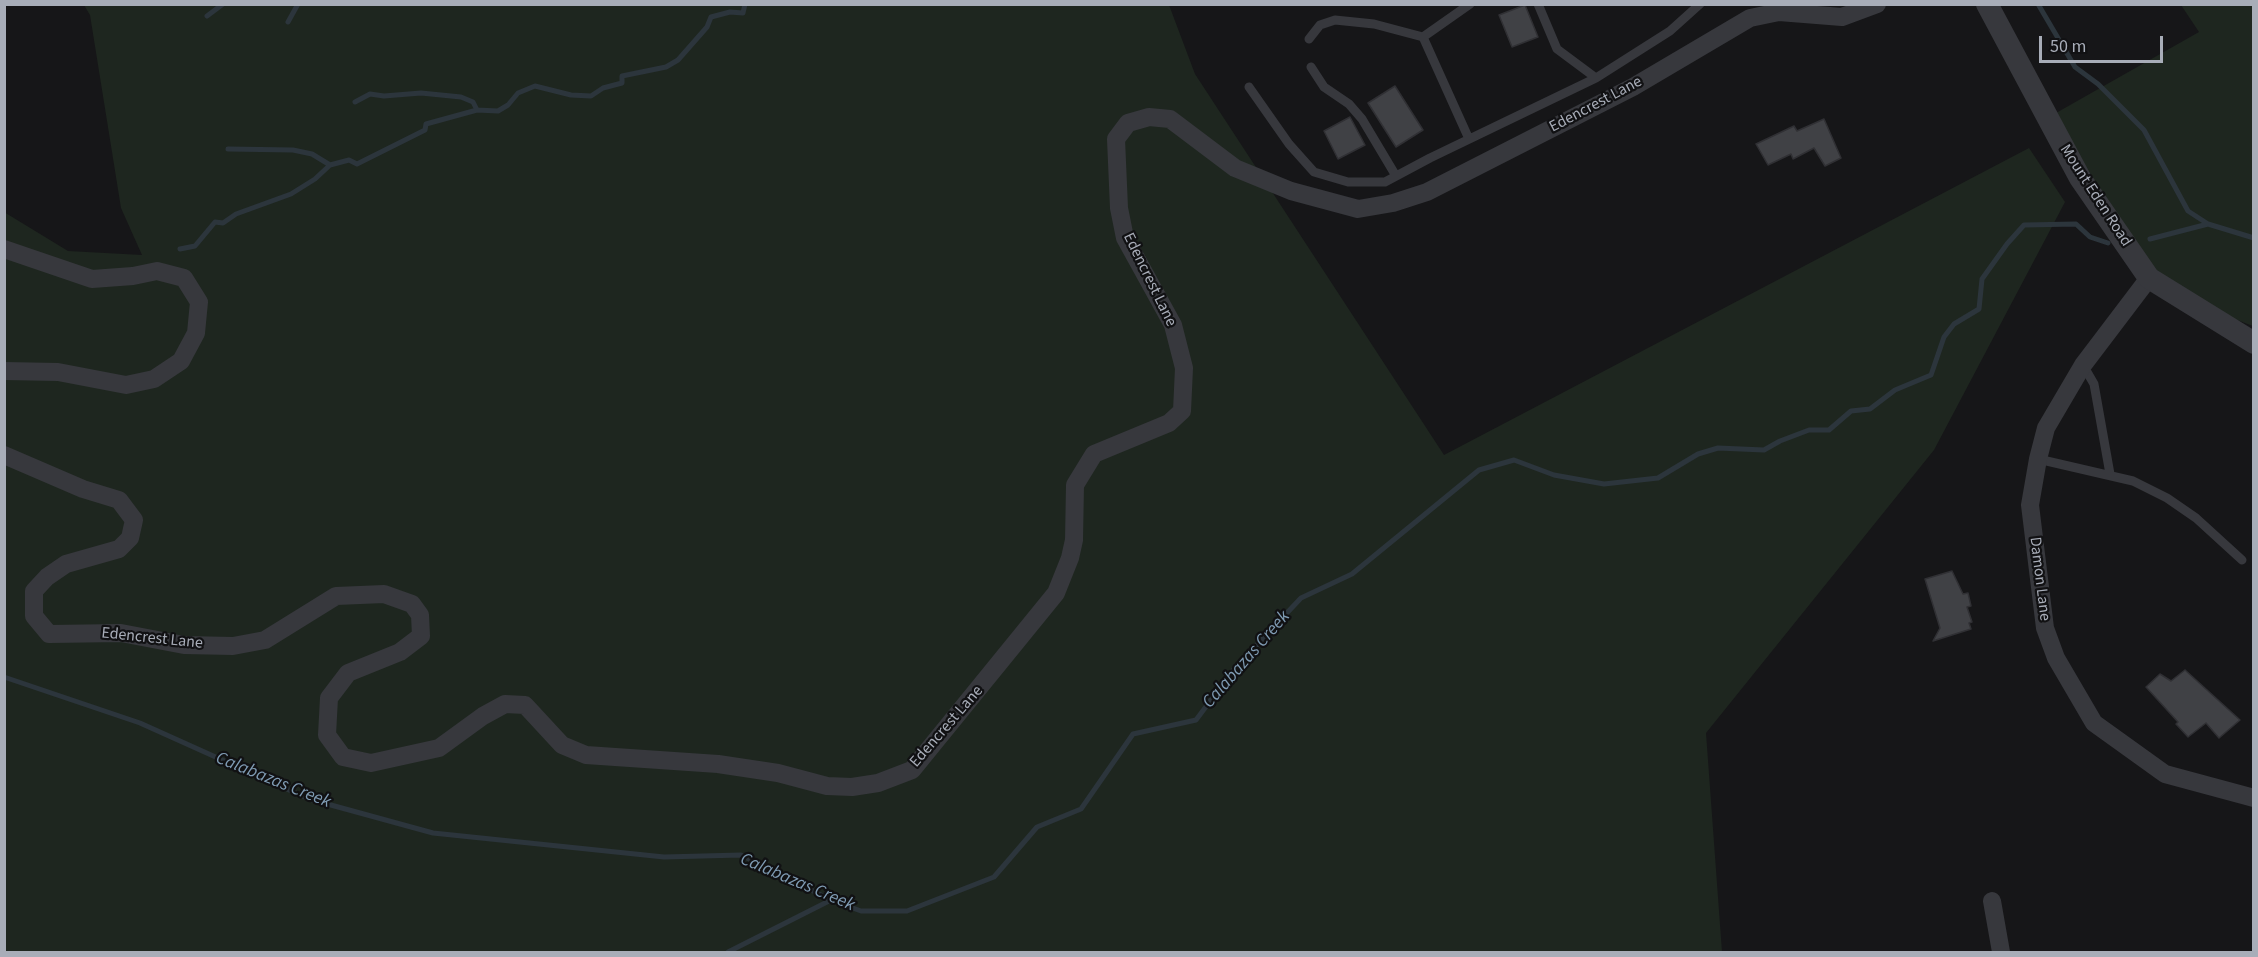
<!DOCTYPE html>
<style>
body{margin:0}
#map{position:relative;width:2258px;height:957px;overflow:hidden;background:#161618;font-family:"Source Sans 3",sans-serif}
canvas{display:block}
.frame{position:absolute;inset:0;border:6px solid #a8adb8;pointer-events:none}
.scale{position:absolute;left:2039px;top:36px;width:124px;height:27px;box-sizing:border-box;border:3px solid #a8adb8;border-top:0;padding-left:8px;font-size:18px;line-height:21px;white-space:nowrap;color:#a8adb8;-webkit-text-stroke:4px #111113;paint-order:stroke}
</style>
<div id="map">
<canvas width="2258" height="957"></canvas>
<div class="frame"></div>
<div class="scale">50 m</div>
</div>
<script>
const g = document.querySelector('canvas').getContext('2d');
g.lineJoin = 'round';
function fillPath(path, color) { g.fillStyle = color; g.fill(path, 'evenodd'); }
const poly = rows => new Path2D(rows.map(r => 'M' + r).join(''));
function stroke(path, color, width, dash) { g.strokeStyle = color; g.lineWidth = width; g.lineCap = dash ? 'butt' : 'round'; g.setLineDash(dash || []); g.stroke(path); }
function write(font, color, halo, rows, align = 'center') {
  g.font = font + ' "Source Sans 3",sans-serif'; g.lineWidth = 4.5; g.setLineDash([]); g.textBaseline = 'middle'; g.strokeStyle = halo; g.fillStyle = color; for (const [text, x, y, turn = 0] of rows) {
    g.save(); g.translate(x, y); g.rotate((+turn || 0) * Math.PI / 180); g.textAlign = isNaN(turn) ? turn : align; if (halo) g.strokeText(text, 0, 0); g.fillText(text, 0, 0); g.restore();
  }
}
const green = poly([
 [84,5,1169,5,1195,74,1444,455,2029,148,2065,202,1934,450,1706,733,1722,952,5,952,4,212,68,251,142,255,121,208,90,15],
 [2181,5,2253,5,2253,326,2150,287,2056,113,2199,32]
]);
const stream = poly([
 [2038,4,2075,67,2098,84,2144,130,2188,211,2208,224],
 [207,16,223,4],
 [288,22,298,4],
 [355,102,370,94,384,96,421,93,461,97,473,102,477,110],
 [228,149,293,150,312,154,330,165],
 [2150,239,2208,224,2254,238],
 [180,249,195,246,215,222,223,223,236,214,291,194,315,179,330,165,349,160,357,164,425,130,426,124,477,110,498,111,508,105,518,93,535,86,571,95,591,96,603,88,622,83,622,76,666,67,678,60,707,27,711,17,730,12,743,13,745,4],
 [4,677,140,723,309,799,433,833,664,857,741,855,831,900,861,911,907,911,994,877,1037,827,1081,809,1133,734,1196,720,1234,669,1301,598,1352,574,1479,470,1514,460,1554,475,1604,484,1658,478,1698,454,1718,448,1764,450,1780,441,1809,430,1829,430,1851,411,1870,409,1895,390,1931,375,1944,337,1954,324,1979,309,1982,279,2007,244,2024,225,2076,224,2090,237,2108,243],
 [728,952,831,900]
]);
const building = poly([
 [1525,5,1538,37,1512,47,1499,15,1525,5],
 [1395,86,1423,130,1396,147,1368,103,1395,86],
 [1350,117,1365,145,1338,159,1324,131,1350,117],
 [1824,119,1841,158,1825,166,1814,148,1793,159,1791,154,1768,165,1756,144,1794,126,1797,131,1824,119],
 [1952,571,1963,594,1968,593,1971,606,1967,607,1972,622,1969,623,1971,629,1933,641,1940,628,1925,579,1952,571],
 [2185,670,2240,720,2219,738,2206,723,2188,737,2176,724,2178,722,2146,687,2160,674,2171,681,2185,670]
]);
const service = poly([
 [1538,4,1557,49,1596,78,1670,31,1700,4],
 [1423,37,1469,139],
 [1309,39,1320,25,1335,20,1374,24,1423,37,1470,4],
 [1311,67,1324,87,1349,104,1362,119,1396,176],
 [1249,87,1289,144,1314,172,1348,182,1385,182,1430,158,1596,78],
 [2083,365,2094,384,2110,474],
 [2038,459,2133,481,2167,498,2196,518,2242,560]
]);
const minor = poly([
 [4,249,92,279,133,276,157,271,184,278,199,302,196,333,181,361,154,379,126,385,58,372,4,371],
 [2149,278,2083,365,2046,428,2038,459,2030,505,2045,628,2056,658,2094,723,2165,774,2254,798],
 [4,455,83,489,119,500,134,520,130,538,119,549,66,564,47,577,34,591,34,616,49,634,121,633,184,645,233,646,265,640,336,596,384,594,412,604,420,615,421,636,400,652,348,673,329,698,327,735,343,757,371,763,439,748,483,716,505,704,525,705,562,745,586,755,718,764,778,773,827,786,852,787,878,783,912,770,1056,593,1070,558,1074,540,1075,485,1094,454,1169,423,1182,411,1184,368,1173,325,1125,238,1119,208,1116,139,1128,123,1149,117,1170,119,1235,168,1291,191,1358,209,1393,203,1427,192,1633,87,1750,18,1779,12,1842,17,1877,4],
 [1992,901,2001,952]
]);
const tertiary = poly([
 [1987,4,2080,178,2149,278,2254,343]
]);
const streetNames = [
 ["Edencrest Lane",1596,105,-28],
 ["Mount Eden Road",2095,196,57],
 ["Edencrest Lane",1149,280,64],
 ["Damon Lane",2039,579,83],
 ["Edencrest Lane",152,639,6],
 ["Edencrest Lane",947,727,-49]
];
const waterNames = [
 ["Calabazas Creek",1247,660,-49],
 ["Calabazas Creek",273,781,22],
 ["Calabazas Creek",797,883,23]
];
fillPath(green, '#1e261f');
stroke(stream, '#2c353c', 5);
fillPath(building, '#404145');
stroke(building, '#303034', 1.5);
stroke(service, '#37383d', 9);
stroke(minor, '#37383d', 18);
stroke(tertiary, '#37383d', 22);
write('16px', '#a8adb8', '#111113', streetNames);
write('italic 18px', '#7f9bb3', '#111113', waterNames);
</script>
